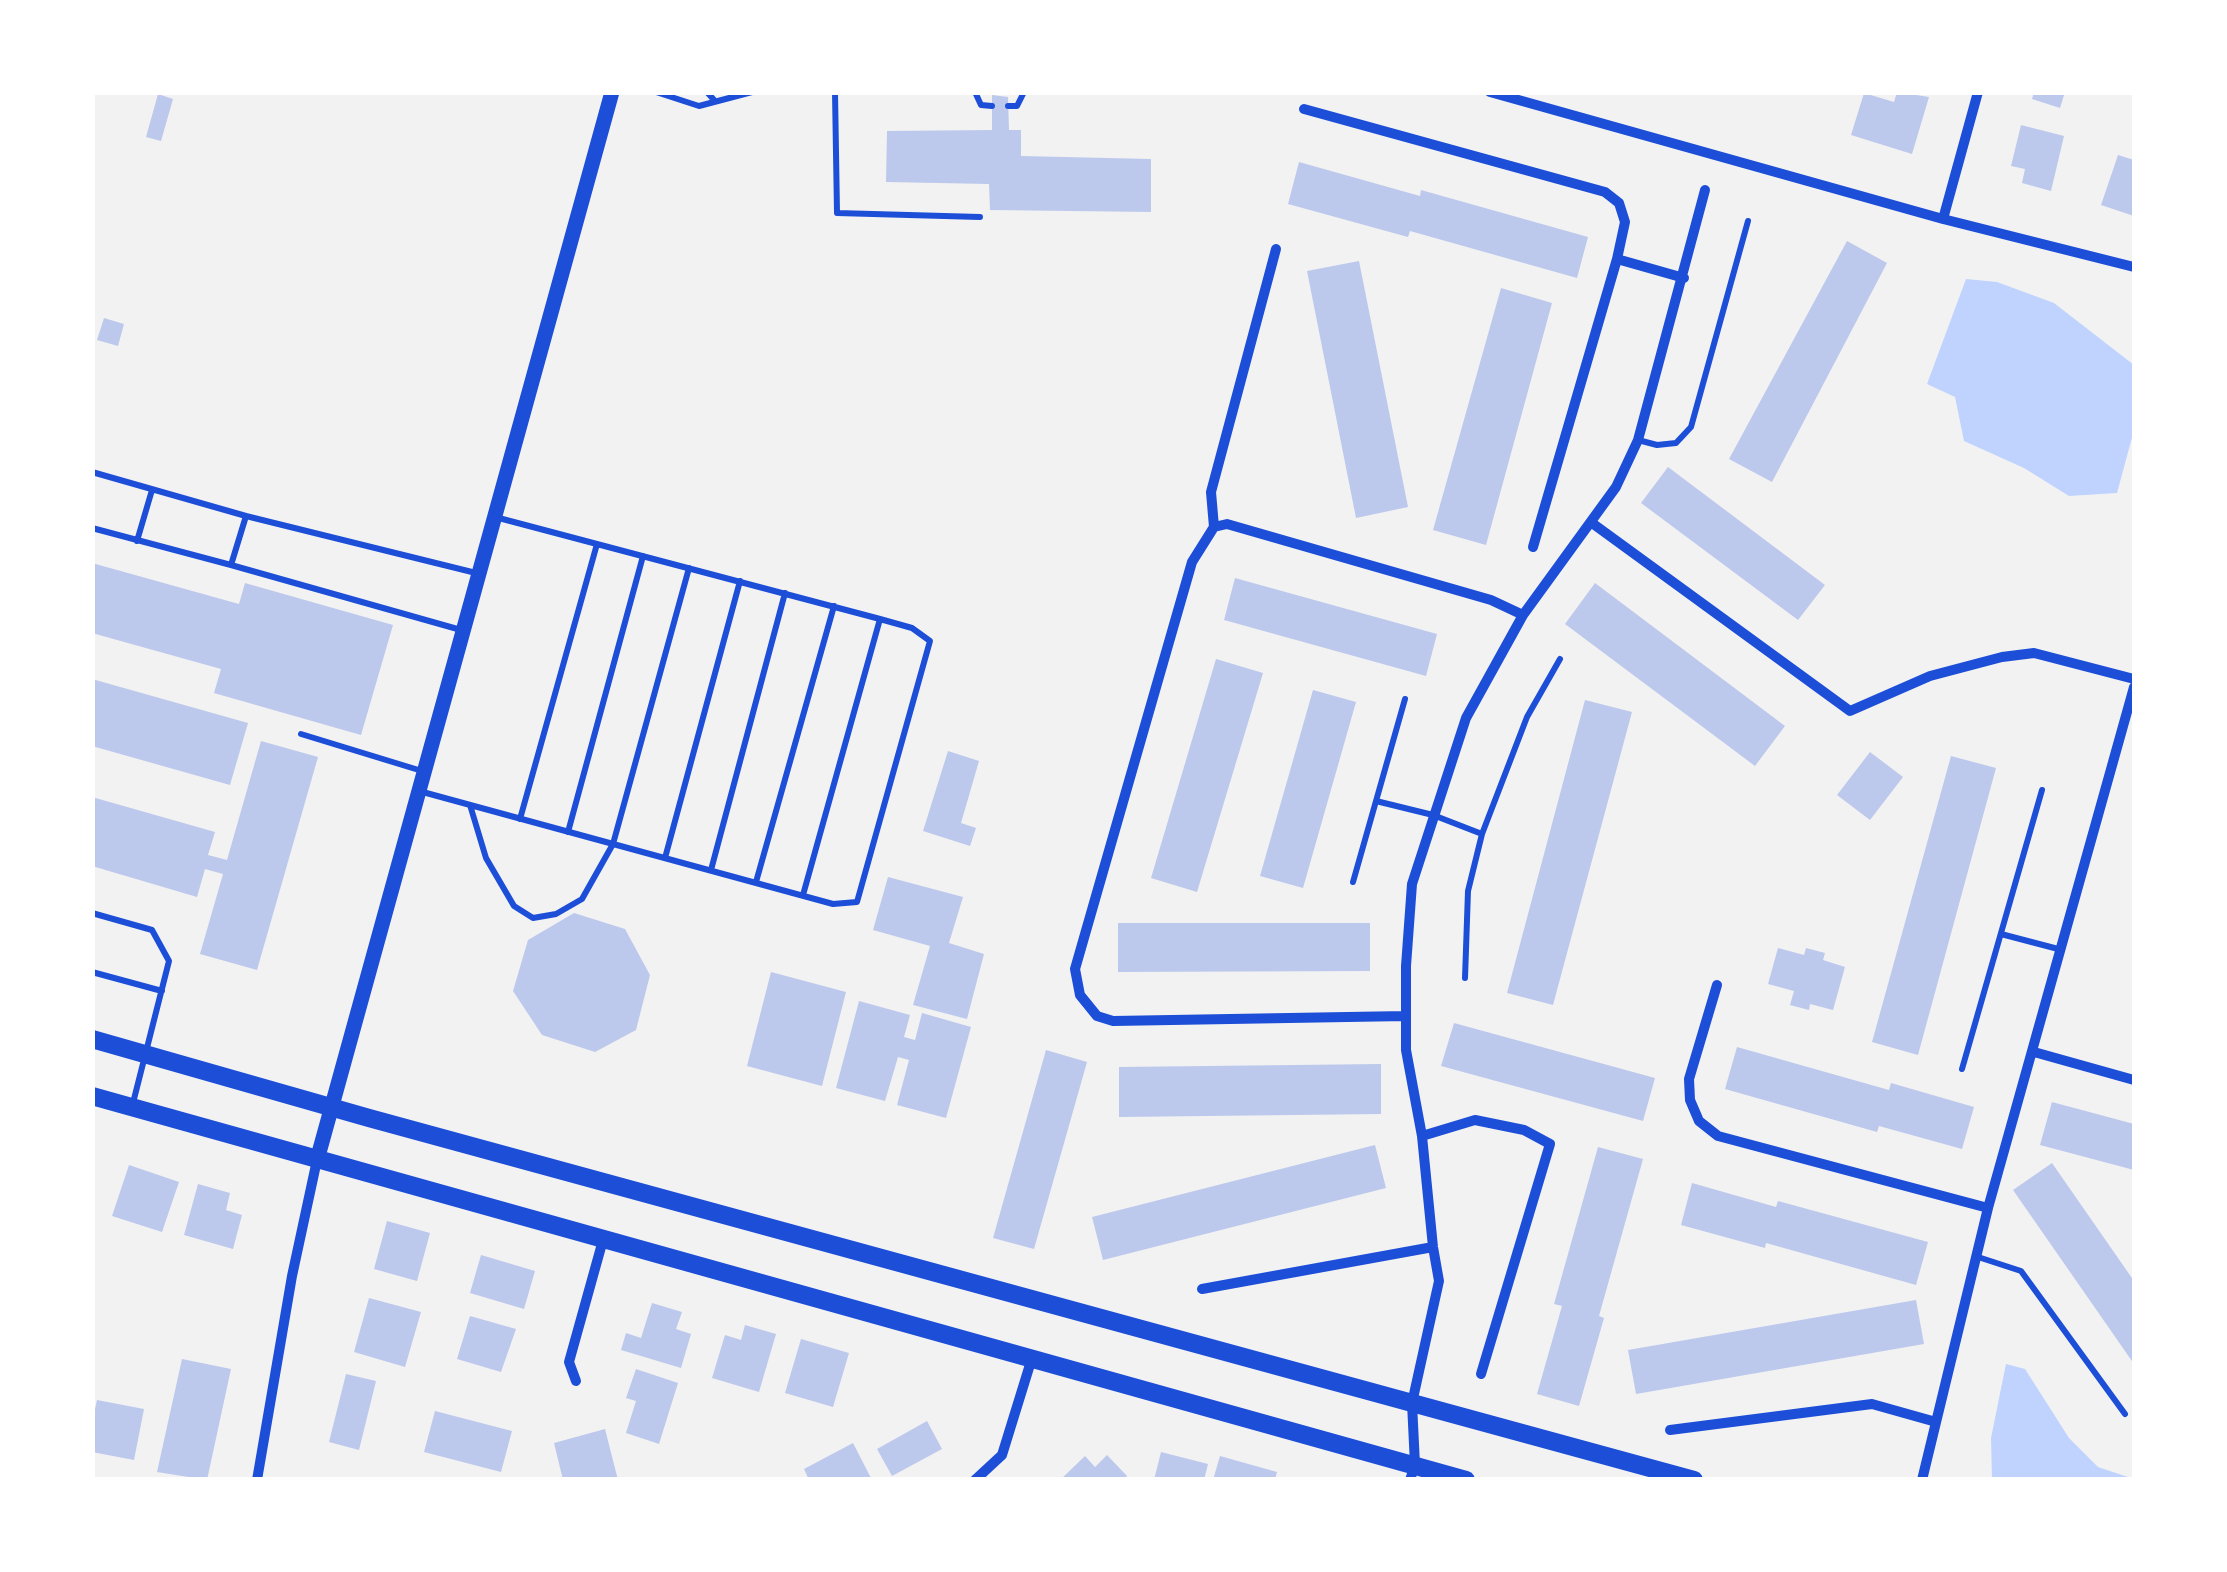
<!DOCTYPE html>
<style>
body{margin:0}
#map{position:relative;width:2227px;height:1572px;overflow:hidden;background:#f2f2f2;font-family:"Public Sans",sans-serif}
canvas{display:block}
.frame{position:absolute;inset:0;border:95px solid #fff;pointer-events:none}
</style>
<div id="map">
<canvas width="2227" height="1572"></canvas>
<div class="frame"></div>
</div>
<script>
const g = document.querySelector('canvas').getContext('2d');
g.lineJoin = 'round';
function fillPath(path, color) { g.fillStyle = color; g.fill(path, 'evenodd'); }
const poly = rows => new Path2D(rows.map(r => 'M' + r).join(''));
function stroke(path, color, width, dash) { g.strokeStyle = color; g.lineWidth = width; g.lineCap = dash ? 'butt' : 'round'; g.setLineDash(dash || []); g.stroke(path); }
const water = poly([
 [1966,279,1997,282,2054,303,2134,365,2134,430,2117,493,2069,496,2024,468,1964,441,1955,397,1927,384],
 [2006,1364,2025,1369,2069,1438,2098,1467,2134,1479,1992,1479,1991,1438]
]);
const building = poly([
 [1897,92,1929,97,1912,154,1851,135,1864,93,1894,102],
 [2034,92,2065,92,2060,108,2032,99],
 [158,94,173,99,161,141,146,137],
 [992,95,1008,97,1009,130,1021,130,1021,156,1151,159,1151,212,990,210,989,184,886,182,887,131,992,130],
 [2021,125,2064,136,2051,191,2022,183,2025,169,2011,166],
 [2118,155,2134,160,2134,216,2101,205],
 [1299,162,1420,196,1421,190,1588,237,1577,278,1410,231,1408,237,1288,204],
 [1847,241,1887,263,1772,482,1729,459],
 [1359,261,1408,507,1356,518,1307,271],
 [1501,288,1552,303,1486,545,1433,530],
 [104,318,124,324,118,346,97,340],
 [1668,467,1825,585,1798,620,1641,503],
 [92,563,239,604,245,583,393,625,361,735,214,693,221,669,92,633],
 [1235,578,1437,634,1426,676,1224,620],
 [1595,583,1785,726,1755,766,1565,624],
 [1216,659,1263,673,1197,892,1151,878],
 [92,679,248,723,230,785,92,746],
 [1313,690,1356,702,1303,888,1260,876],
 [1585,700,1632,712,1553,1005,1507,993],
 [261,741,318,757,257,970,200,954,223,874,205,869,197,897,92,866,92,797,215,832,208,855,227,860],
 [948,751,979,761,961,823,976,828,970,846,923,831],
 [1870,752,1903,777,1870,820,1837,795],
 [1951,756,1996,768,1918,1055,1872,1042],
 [888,877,963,897,949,943,984,954,967,1019,913,1005,930,946,873,930],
 [574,913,625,929,650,975,636,1030,595,1052,542,1035,513,991,528,940],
 [1118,923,1370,923,1370,971,1118,972],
 [1778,948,1804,955,1806,948,1825,953,1823,960,1845,967,1833,1010,1810,1004,1809,1010,1790,1005,1794,991,1768,984],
 [771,972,846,992,822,1086,747,1066],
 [859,1001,910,1015,904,1037,915,1040,922,1013,971,1027,946,1118,897,1105,909,1060,898,1057,885,1101,836,1088],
 [1454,1023,1655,1078,1643,1121,1441,1066],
 [1737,1047,1889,1090,1891,1083,1974,1107,1962,1149,1879,1126,1877,1132,1725,1089],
 [1046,1050,1087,1062,1034,1249,993,1238],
 [1381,1064,1381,1114,1119,1117,1119,1067],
 [2052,1102,2134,1124,2134,1170,2040,1145],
 [1375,1145,1386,1188,1103,1260,1092,1217],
 [1598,1147,1643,1159,1599,1316,1604,1318,1579,1406,1537,1394,1562,1306,1554,1304],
 [2052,1163,2134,1281,2134,1364,2013,1190],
 [129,1165,179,1182,162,1232,112,1216],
 [1692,1183,1776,1207,1778,1201,1928,1242,1916,1285,1766,1243,1765,1248,1681,1225],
 [198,1184,230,1193,226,1210,242,1215,233,1249,184,1235],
 [387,1221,430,1233,417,1281,374,1269],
 [481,1255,535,1271,524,1309,470,1293],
 [369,1298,421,1312,405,1367,354,1352],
 [1916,1300,1924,1344,1636,1394,1628,1350],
 [652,1303,682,1312,676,1329,691,1334,681,1368,621,1350,626,1333,641,1338],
 [470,1316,516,1329,501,1372,457,1359],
 [745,1325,776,1334,759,1392,712,1378,725,1335,741,1340],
 [801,1339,849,1353,833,1407,785,1393],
 [182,1359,231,1369,207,1480,157,1472],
 [636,1369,678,1383,659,1444,626,1433,636,1401,626,1398],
 [346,1374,376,1381,359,1450,329,1442],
 [97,1400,144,1409,134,1460,92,1452,92,1423],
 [435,1411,512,1431,501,1472,424,1452],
 [927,1421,942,1449,892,1476,877,1449],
 [605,1429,618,1480,563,1480,554,1443],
 [853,1443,871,1478,809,1480,804,1469],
 [1161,1452,1208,1464,1204,1480,1154,1480],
 [1107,1455,1127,1476,1124,1480,1060,1480,1085,1456,1095,1467],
 [1220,1456,1277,1472,1275,1480,1213,1480]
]);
const service = poly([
 [656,92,699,106,752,92],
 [707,92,714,100],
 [835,92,837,213,980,217],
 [975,92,981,105,992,106],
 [1008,106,1017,106,1024,92],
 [1638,440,1657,445,1676,443,1691,427,1748,221],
 [92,472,246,516],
 [92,528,231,565],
 [137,541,152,490],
 [461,630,231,565,246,516,476,573],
 [301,734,422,771],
 [419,791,833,904,857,902,930,641,912,628,880,619,495,517],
 [1376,801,1433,815,1482,834],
 [470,805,486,858,514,906,533,918,556,914,582,899,613,844,689,568],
 [520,819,597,544],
 [568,832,643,556],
 [665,858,740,581],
 [711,870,785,593],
 [756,882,834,606],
 [1353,882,1405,699],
 [803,895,880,619],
 [92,913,152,930,169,961,133,1103],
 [2001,934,2062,950],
 [92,972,162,991],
 [1465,978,1468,891,1482,834,1527,717,1560,659],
 [1962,1069,2042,790],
 [1978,1257,2021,1271,2125,1414]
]);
const minor = poly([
 [1490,92,1943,219,2134,267],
 [1304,109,1605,192,1619,203,1625,222,1617,259],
 [1943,219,1978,92],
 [1276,249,1211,492,1214,527,1192,562,1075,969,1080,995,1097,1016,1113,1021,1406,1016],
 [1592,523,1850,711,1930,676,2002,657,2034,653,2134,679],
 [1214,527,1227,524,1491,600,1523,615],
 [1533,547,1617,259,1684,278],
 [1717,985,1689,1079,1690,1100,1699,1121,1718,1136,1988,1208],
 [2034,1052,2134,1080],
 [1422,1136,1475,1120,1524,1130,1550,1144,1481,1374],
 [1202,1289,1433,1247],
 [576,1381,569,1362,603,1240],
 [1670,1430,1872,1404,1936,1422],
 [257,1480,292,1276,317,1160],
 [975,1480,1002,1455,1032,1358],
 [1410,1480,1415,1465,1412,1403,1439,1281,1433,1247,1422,1136,1406,1050,1406,966,1412,884,1466,718,1523,615,1616,487,1638,440,1705,190],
 [1922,1480,1988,1208,2134,687]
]);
const tertiary = poly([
 [317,1160,612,92]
]);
const secondary = poly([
 [92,1039,369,1118,1694,1480],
 [92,1096,1466,1480]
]);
fillPath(water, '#bfd3fe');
fillPath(building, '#bdc9ec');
stroke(service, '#1d4ed8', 6);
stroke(minor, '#1d4ed8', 10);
stroke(tertiary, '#1d4ed8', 15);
stroke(secondary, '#1d4ed8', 18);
</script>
